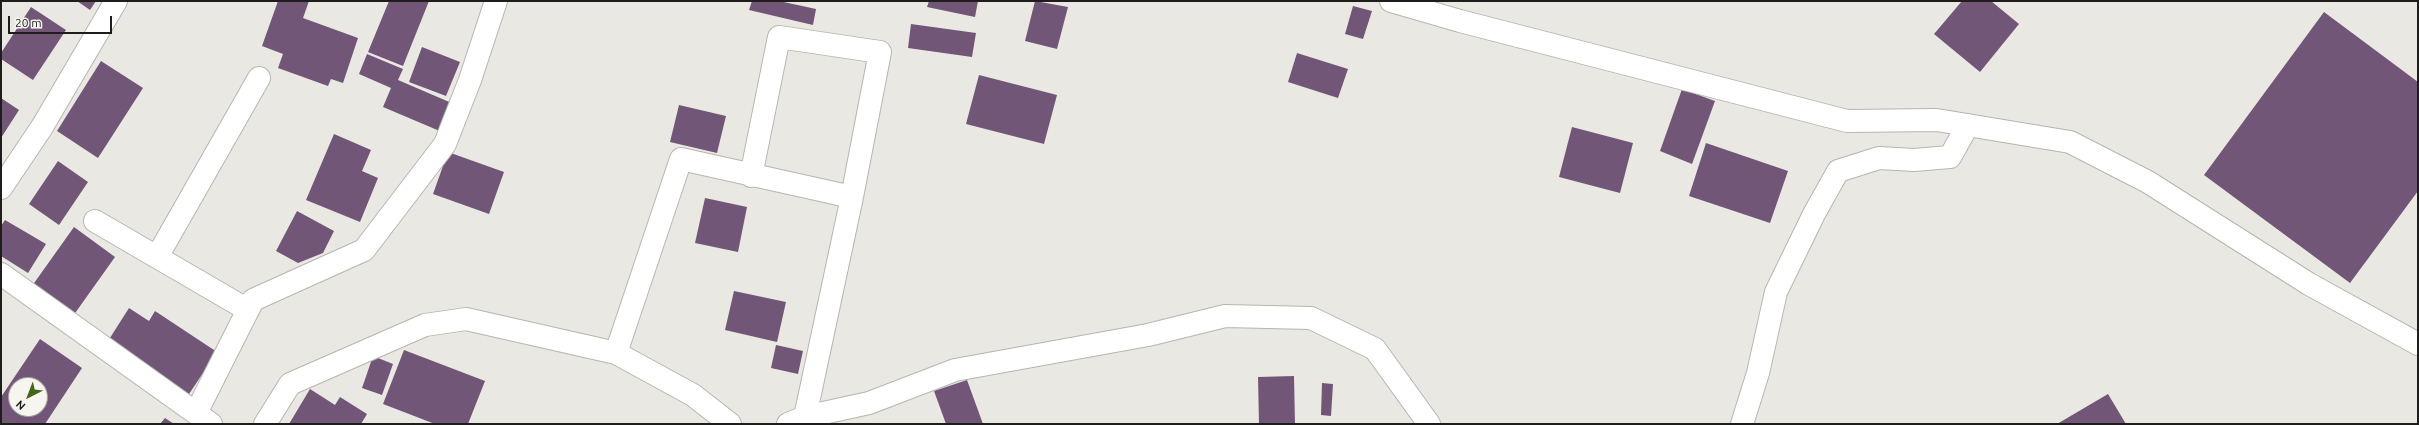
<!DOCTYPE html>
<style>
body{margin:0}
#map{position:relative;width:2419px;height:425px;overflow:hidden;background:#eae8e3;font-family:Ubuntu,sans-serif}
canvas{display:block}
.frame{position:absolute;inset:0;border:2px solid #1e1d1b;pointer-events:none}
.north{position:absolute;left:8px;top:377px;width:40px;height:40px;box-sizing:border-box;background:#f7f5f0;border:1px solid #a09f9b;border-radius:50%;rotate:222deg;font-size:11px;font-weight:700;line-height:16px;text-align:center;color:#1e1d1b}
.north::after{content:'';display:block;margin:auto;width:14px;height:18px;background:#476519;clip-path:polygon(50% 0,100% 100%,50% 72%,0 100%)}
.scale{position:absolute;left:8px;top:16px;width:104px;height:18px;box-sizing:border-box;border:2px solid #1e1d1b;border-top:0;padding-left:5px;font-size:12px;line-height:14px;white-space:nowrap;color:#1e1d1b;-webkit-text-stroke:3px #f7f5f0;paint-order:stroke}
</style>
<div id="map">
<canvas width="2419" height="425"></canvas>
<div class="frame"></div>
<div class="north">N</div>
<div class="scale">20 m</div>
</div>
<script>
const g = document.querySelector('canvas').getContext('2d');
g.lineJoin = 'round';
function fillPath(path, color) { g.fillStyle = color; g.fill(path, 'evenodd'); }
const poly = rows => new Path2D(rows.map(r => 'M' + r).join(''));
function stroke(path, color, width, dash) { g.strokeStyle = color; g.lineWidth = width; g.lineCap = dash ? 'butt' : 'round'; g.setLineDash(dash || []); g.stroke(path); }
const building = poly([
 [77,1,96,1,90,10],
 [278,1,309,1,303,18,358,38,343,83,331,79,328,86,278,68,283,54,262,46],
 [389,1,429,1,403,66,368,52],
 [752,1,779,1,816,9,813,25,749,10],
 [929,1,978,1,975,17,927,7],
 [1035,1,1068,7,1057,49,1025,41],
 [1962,1,1991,1,2019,24,1980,72,1934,34],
 [1353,6,1372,11,1363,39,1345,34],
 [31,7,66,30,33,80,1,59,1,53],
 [2324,12,2418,82,2418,191,2350,283,2204,175],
 [911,24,976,33,972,57,908,48],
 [422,47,460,62,446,96,409,82],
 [1297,53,1348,69,1338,98,1288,82],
 [367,54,403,69,398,80,454,104,442,132,383,107,391,88,359,74],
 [101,61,143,88,98,158,57,131],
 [979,75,1057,95,1044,144,966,124],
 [1682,89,1715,101,1692,164,1660,151],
 [1,98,19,110,1,138],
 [679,105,726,116,717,153,670,142],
 [1572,127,1633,143,1620,193,1559,177],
 [334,134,371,150,362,171,378,178,360,222,306,200],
 [1706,143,1788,171,1770,223,1689,196],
 [448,152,504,172,489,214,433,194],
 [58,161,88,182,59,225,29,204],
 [705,198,747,207,738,252,695,243],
 [297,211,334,231,323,253,298,263,276,251],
 [5,220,46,244,28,273,1,256,1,226],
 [74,227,115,257,73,316,32,286],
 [734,291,786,302,777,342,725,330],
 [129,308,149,321,155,311,217,352,189,394,108,341],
 [40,339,82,368,45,424,1,424,1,397],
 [16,385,40,385,40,409,16,409],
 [776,345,803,351,798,374,771,368],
 [404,350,485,381,468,424,435,424,383,404],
 [373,356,393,364,382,395,362,388],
 [1294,376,1295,424,1259,424,1258,377],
 [967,380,983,424,946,424,934,391],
 [1322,383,1333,384,1331,416,1321,415],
 [310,389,335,405,340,397,367,414,361,424,289,424],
 [2108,394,2126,424,2057,424],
 [165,418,174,424,160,424]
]);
const minor = poly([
 [1391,1,1460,21,1847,121,1937,120,2070,142,2148,182,2309,284,2418,344],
 [751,176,779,37,880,52,852,197],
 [1,188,42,127,116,1],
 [95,221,248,310],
 [157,257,259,78],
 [1,274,211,424],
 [616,353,693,395,730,424],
 [196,413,253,300,364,250,445,144,470,80,496,1],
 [265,424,290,384,425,325,466,319,616,353,681,159,852,197,805,417],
 [788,424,805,417,869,403,955,370,1148,335,1225,316,1311,318,1375,349,1429,424],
 [1742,424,1758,373,1776,292,1814,214,1838,171,1879,158,1914,160,1950,157,1968,125]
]);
fillPath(building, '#725678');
stroke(minor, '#b6b5b0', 24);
stroke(minor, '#fff', 22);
</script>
